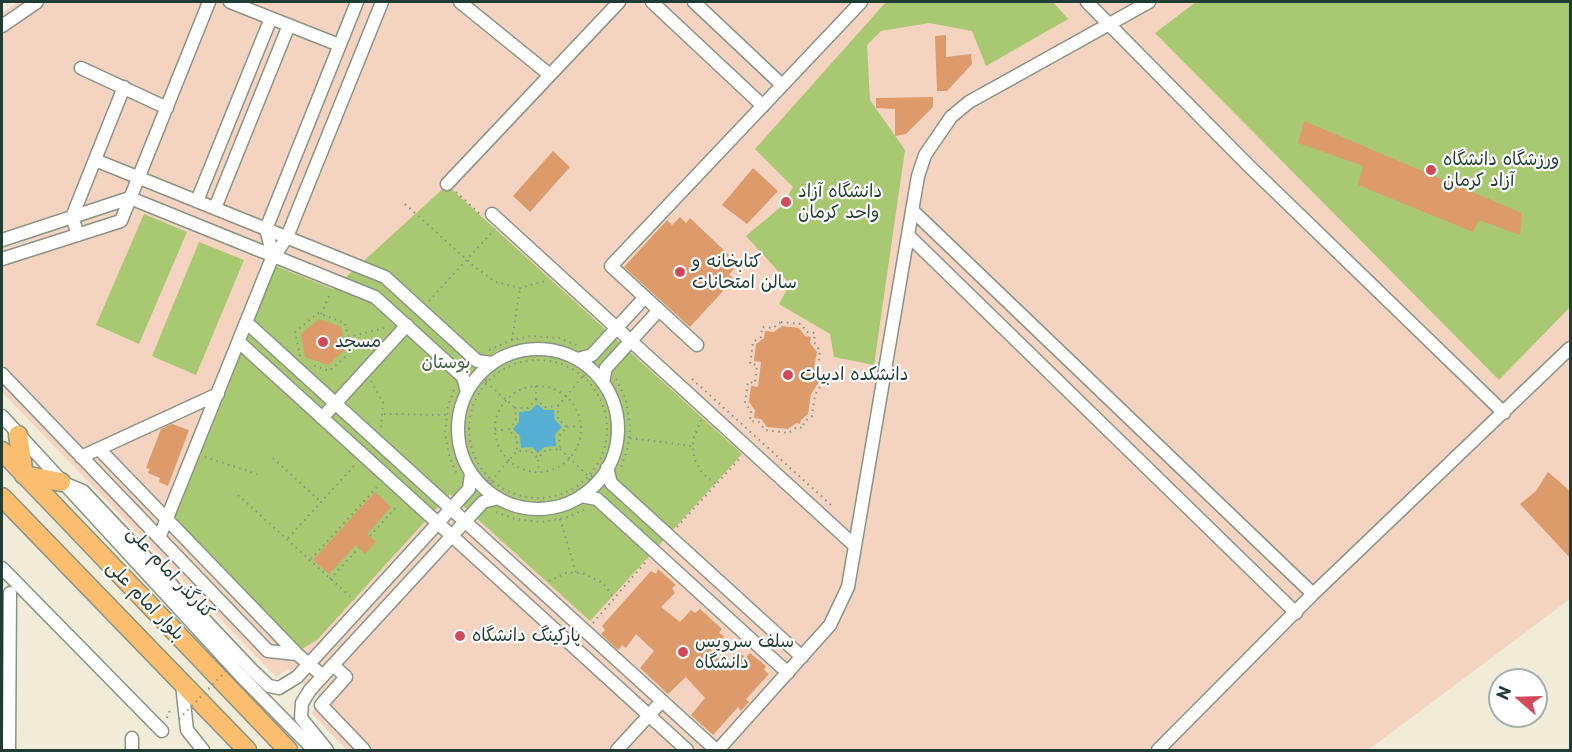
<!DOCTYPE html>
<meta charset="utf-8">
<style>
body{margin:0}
#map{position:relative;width:1572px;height:752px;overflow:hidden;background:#f0ecd7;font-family:"Playpen Sans",sans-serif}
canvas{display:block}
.frame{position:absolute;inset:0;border:3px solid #1f3d34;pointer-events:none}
.north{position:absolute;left:1488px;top:668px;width:60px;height:60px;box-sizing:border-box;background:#fff;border:2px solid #a5b1ae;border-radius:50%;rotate:290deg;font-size:16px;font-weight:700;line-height:24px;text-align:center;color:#1f3d34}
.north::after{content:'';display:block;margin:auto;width:21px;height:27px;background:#d1495b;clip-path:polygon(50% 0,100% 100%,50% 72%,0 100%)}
</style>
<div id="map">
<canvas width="1572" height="752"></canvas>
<div class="frame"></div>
<div class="north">N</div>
</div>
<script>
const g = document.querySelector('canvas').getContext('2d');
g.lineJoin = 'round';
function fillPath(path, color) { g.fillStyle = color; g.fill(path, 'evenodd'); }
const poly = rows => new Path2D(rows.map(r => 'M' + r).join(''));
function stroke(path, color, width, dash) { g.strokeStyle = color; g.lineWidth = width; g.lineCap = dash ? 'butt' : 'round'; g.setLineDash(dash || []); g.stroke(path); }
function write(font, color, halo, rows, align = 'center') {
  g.font = font + ' "Playpen Sans","Playpen Sans Arabic",sans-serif'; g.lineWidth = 4.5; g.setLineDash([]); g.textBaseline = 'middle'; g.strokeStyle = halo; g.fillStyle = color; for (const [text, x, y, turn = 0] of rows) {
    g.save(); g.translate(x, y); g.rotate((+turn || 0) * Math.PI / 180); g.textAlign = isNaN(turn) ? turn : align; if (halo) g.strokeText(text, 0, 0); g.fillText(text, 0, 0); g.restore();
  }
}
const built = poly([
 [18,2,1570,2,1570,599,1368,750,347,750,312,714,319,698,288,669,276,677,2,392,2,13]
]);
const green = poly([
 [886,2,1053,2,1068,19,986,66,972,31,929,23,881,31,867,45,870,100,905,150,874,365,834,357,830,334,779,304,790,284,746,236,783,205,793,187,755,149],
 [1196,2,1570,2,1570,307,1499,380,1155,33],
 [447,185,742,454,590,621,450,494,317,640,297,652,168,519,271,264,333,289],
 [144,214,187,232,139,344,96,325],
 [199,242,244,260,196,375,152,356]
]);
const water = poly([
 [537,404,544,410,554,410,555,420,562,427,555,434,556,446,544,447,538,453,532,447,521,448,520,436,513,429,519,422,519,412,530,411]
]);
const building = poly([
 [946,35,946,57,971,54,972,64,947,91,937,91,935,36],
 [933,97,933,107,906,134,895,136,895,109,876,108,876,98],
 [1304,121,1522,213,1520,235,1479,220,1473,232,1358,185,1363,166,1298,143],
 [553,151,570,167,530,212,513,196],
 [753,168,778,191,747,224,722,205],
 [680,217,686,223,690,218,729,255,724,260,734,269,729,275,734,279,690,327,624,267,667,220,672,225],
 [319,319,341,327,345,350,328,365,305,357,301,334],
 [782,326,799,328,805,336,811,337,810,343,817,352,814,368,819,382,811,394,808,414,801,420,800,424,796,423,788,429,767,427,761,419,754,418,755,410,749,402,751,386,758,387,761,362,754,361,756,344,764,338,765,331,774,332],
 [172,424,189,430,168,486,159,482,160,478,148,473,150,469,146,468,161,429],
 [1548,472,1570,491,1570,558,1520,504,1536,491],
 [375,492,391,507,367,534,376,542,365,554,356,545,329,574,313,560],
 [658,569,676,585,672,588,675,593,661,607,680,622,691,610,695,613,700,609,722,629,719,633,724,636,711,651,730,669,742,654,745,658,750,653,766,666,764,670,769,674,746,699,749,702,741,711,738,707,713,735,691,715,705,698,686,677,668,694,640,668,654,651,636,634,626,648,622,645,618,650,601,634,605,630,602,626,651,571,656,574]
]);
const path = poly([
 [456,192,480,214],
 [405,204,476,268,496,282,520,288,548,280],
 [429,301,494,230],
 [321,314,331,292],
 [781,322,801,324,807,332,815,333,814,342,820,351,818,368,823,382,815,395,812,416,804,422,803,428,797,427,789,433,765,430,759,422,750,421,751,411,745,403,748,382,755,383,757,365,750,364,753,342,761,337,762,327,773,328,781,322],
 [348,337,389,327],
 [512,340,520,288],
 [489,350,512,340,531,336,559,338,579,346],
 [300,356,295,332,318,313,345,323,351,352,329,371,312,365],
 '469 429a69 69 0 1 1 138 0a69 69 0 1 1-138 0Z',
 [584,369,584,376,592,376],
 [616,379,626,400,630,428,628,446,620,471],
 [692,379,831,505],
 [371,381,383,402,381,428],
 [475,382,486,382,485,372],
 [486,382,515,408],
 [536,386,536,399],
 '495 429a43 43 0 1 1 86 0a43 43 0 1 1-86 0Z',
 [454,390,448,406,445,433,450,459,458,476],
 [536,399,545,407,558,406,558,419,567,427,559,436,560,449,546,450,538,458,530,451,517,451,517,438,508,430,516,421,515,408,528,408,536,399],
 [558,406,583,376],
 [384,414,446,415],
 [701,420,693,440,694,458,702,473,716,484],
 [567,427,579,426],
 [495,430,507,430],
 [630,438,692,446],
 [560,449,588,476],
 [205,457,257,474],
 [273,458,321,502],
 [538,460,539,472],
 [481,481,491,481,491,489],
 [491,481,517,451],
 [590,486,589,476,597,476],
 [238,495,354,600],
 [496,512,515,519,542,522,568,517,585,509],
 [560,519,576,572],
 [677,527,742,456],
 [370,536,398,505],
 [288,538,355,465],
 [311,559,378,486],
 [330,579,359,548],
 [549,581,566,573,582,573,603,583,613,597],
 [593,623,648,559],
 [167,718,170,710,172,713]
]);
const minor = poly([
 [230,2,339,45],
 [460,2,550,75],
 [652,2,763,106],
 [694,2,782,85],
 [1087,2,1249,166,1504,413],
 [2,26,37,2],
 [81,68,167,108],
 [95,160,385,277,477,361,492,363],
 [447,184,619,2],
 [197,201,271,18],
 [215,208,289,25],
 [912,210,1313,594],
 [492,214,855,546],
 [78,235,72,217,124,87],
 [908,235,1296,613],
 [2,240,130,198,375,297,463,377,467,392],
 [273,256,266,229,357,2],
 [2,259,121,221,209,2],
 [246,322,716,750],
 [239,342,687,750],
 [697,345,611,266,861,2],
 '458 429a80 80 0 1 1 160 0a80 80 0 1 1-160 0Z',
 [578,359,592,355,645,297],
 [2,374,268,651,297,654,323,676],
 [603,382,606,368,659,310],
 [2,416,241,676,314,750],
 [322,418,407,325],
 [99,449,297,654],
 [81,457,218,394],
 [607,468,611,483,802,657],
 [61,482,83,491,252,670,269,686,279,688,297,677,469,489,471,474],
 [581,496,597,499,788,673],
 [159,538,270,263,287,237,382,2],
 [2,568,162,731],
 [333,665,346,677,321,705,364,750],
 [182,684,187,730,203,750],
 [132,738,132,750],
 [9,750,10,593],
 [327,750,301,718,302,703,310,690,483,502,498,498],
 [617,750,662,701],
 [718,750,830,625,848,587,918,176,925,155,951,117,969,102,1149,2],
 [1158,750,1313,594,1570,348]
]);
const highway = poly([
 [18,435,24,475,61,482],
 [2,451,288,750],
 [2,497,247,750]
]);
const pathBridge = poly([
 [179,719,226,671]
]);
const markers = [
 [1431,170,6,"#d1495b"],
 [786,202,6,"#d1495b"],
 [680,272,6,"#d1495b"],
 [323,342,6,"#d1495b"],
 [788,375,6,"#d1495b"],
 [460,636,6,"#d1495b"],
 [683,652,6,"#d1495b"]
];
const poiNames = [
 ["ورزشگاه دانشگاه",1443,160],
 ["آزاد کرمان",1443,181],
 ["دانشگاه آزاد",798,192],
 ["واحد کرمان",798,213],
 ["کتابخانه و",692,262],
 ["سالن امتحانات",692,283],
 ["مسجد",335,342],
 ["دانشکده ادبیات",800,375],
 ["پارکینگ دانشگاه",472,636],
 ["سلف سرویس",695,642],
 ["دانشگاه",695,663]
];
const parkNames = [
 ["بوستان",446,363]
];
const streetNames = [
 ["کنارگذر امام علی",170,573,47],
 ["بلوار امام علی",145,601,46]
];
fillPath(built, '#f4d3c0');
fillPath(green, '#a8c971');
fillPath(water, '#57afd4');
fillPath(building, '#dd9b6c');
stroke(minor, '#889486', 15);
stroke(highway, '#889486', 21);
stroke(path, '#889486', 2, [1.5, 4.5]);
stroke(minor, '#fff', 12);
stroke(highway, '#fbbd6e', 18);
stroke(pathBridge, '#889486', 2, [1.5, 4.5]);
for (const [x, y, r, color] of markers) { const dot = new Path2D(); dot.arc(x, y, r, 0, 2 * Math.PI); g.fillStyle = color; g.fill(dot); stroke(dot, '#fff', 2); }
write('18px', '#1f3d34', '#fff', poiNames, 'left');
write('18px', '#416043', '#fff', parkNames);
write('18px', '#1f3d34', '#fff', streetNames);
</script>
